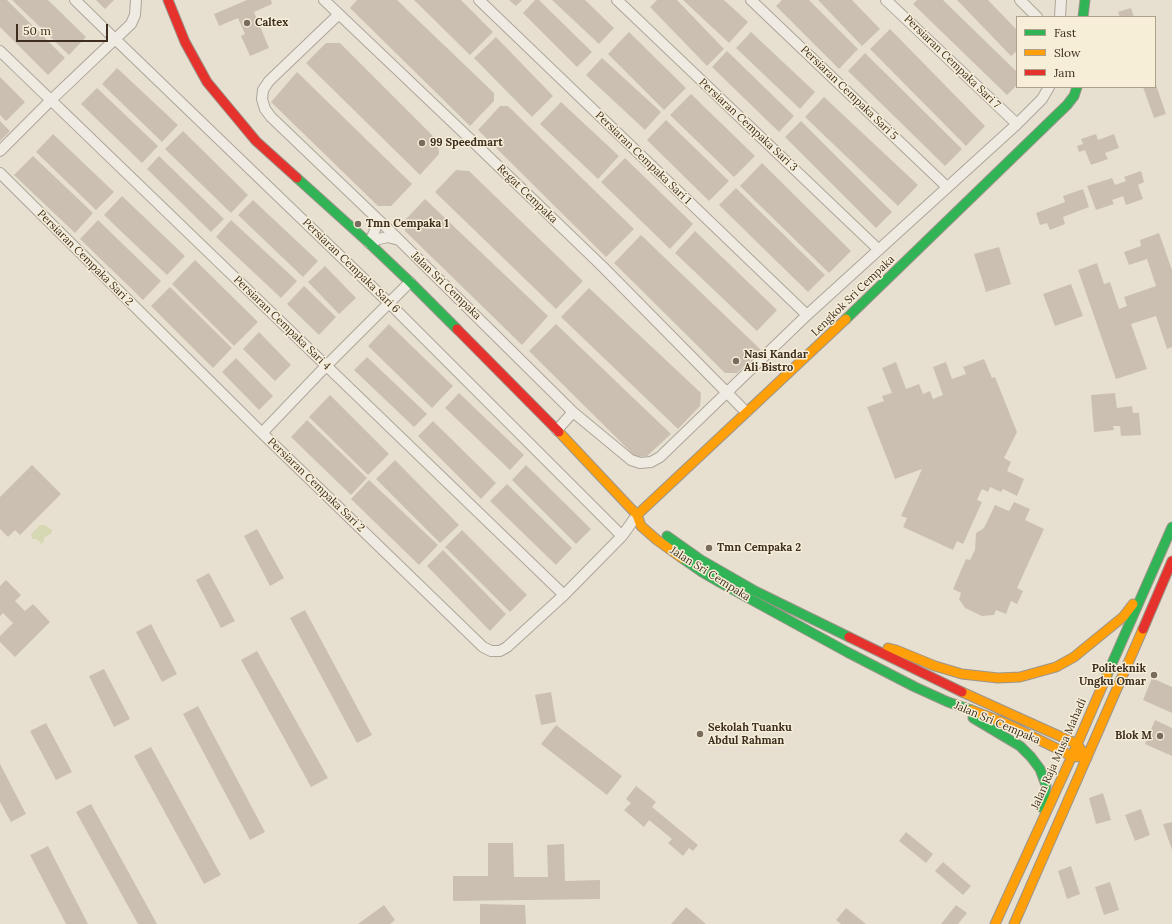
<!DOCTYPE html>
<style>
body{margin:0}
#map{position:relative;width:1172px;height:924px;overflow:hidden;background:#e7e0d1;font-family:Lora,serif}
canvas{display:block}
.legend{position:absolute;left:1016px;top:16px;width:140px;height:72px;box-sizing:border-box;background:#f7eed8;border:1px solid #ada18e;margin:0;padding:5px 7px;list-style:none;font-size:12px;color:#3d2e20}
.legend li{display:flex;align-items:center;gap:8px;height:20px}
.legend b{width:20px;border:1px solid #ada18e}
.scale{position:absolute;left:16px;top:24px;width:92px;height:18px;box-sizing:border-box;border:2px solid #3d2e20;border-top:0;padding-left:5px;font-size:12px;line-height:14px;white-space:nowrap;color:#3d2e20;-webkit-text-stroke:3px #f7eed8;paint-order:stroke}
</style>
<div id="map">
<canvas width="1172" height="924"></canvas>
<ul class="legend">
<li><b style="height:5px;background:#30b455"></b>Fast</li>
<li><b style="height:5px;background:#ff9f0a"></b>Slow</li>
<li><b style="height:5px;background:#e5322d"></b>Jam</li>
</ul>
<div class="scale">50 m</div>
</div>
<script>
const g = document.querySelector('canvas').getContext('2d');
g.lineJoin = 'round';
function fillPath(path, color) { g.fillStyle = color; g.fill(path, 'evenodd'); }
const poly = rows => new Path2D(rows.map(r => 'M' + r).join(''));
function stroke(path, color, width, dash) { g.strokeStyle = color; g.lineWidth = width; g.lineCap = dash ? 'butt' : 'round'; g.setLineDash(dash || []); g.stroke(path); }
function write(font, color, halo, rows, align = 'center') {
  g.font = font + ' Lora,serif'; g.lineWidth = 3; g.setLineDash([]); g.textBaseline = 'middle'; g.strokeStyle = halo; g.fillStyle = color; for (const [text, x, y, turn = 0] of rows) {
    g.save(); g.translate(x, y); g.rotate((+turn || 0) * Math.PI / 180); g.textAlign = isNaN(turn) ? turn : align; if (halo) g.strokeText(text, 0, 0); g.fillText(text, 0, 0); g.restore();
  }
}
const green = poly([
 [40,525,45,525,52,530,51,534,48,535,44,538,44,541,42,544,36,539,32,539,31,534]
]);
const building = poly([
 [0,0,7,0,65,58,48,75,0,27],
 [12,0,48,0,86,37,69,55],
 [96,0,114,0,105,9],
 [247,0,271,0,272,4,254,12,269,48,250,56,241,36,245,34,238,18,219,26,214,14],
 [357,0,397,0,494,93,494,101,470,126,350,8],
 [414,0,461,0,493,32,470,55],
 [509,0,522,0,516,6],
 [535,0,539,0,592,52,577,67,523,13],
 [552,0,585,0,614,28,599,44],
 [657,0,677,0,724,49,707,66,650,7],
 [683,0,724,0,748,22,729,43],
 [782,0,809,0,858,49,839,69,776,6],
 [818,0,852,0,880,29,862,46],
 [917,0,943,0,1017,72,1017,85,1007,95,913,4],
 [957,0,988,0,1017,30,1017,51,1011,56],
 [1131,8,1134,17,1120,17,1118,12],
 [890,29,985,126,966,146,870,49],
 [629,32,686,88,664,110,608,54],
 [751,32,815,92,800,109,736,48],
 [496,37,553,96,532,117,474,58],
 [326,43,340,43,438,141,439,154,420,175,306,63],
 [727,51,794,116,779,132,712,67],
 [865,53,962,149,945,166,848,71],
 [602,58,661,112,645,130,586,75],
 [117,68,178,125,162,142,102,84],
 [297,72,412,184,391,206,378,206,271,102],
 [0,77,25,102,6,121,0,115],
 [1155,82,1166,114,1154,118,1143,87,1155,87],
 [97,88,158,146,142,163,81,104],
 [691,94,755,156,734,177,670,115],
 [824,97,918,185,898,206,805,117],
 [561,102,619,156,598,179,540,124],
 [500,106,508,106,634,229,606,257,478,130],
 [666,120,729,181,709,201,647,140],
 [0,121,10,131,0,141],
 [801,121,892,212,876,228,785,137],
 [183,131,248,195,231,213,165,149],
 [53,134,114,192,96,210,36,152],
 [1096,134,1098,140,1114,134,1119,148,1105,153,1108,159,1091,165,1085,150,1079,152,1077,146,1083,144,1081,139],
 [33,156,93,213,75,233,14,175],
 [159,156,224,219,211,232,147,169],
 [625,158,693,224,670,249,601,182],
 [762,163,851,251,829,273,740,186],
 [456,170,469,171,583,281,556,309,435,192],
 [1141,171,1144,182,1138,185,1143,199,1126,205,1123,196,1112,200,1114,204,1096,210,1087,186,1112,178,1115,185,1126,181,1124,177],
 [736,188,825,275,808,292,719,205],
 [1083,189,1089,207,1063,217,1065,224,1050,230,1047,223,1040,225,1036,213,1065,202,1063,196],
 [122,196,185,256,167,275,104,215],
 [425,199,548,316,522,345,405,231,405,220],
 [253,200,318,261,303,277,238,215],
 [98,220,161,281,143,300,80,239],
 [231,220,297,281,281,298,216,237],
 [695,231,777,310,757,331,675,253],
 [1159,233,1172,270,1172,347,1167,349,1156,316,1131,324,1147,369,1116,379,1078,270,1097,263,1104,284,1110,282,1119,309,1127,306,1124,297,1156,286,1147,259,1129,265,1124,252,1141,246,1140,240],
 [641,235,761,350,737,373,725,373,614,263],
 [999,247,1011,284,986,292,974,254],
 [195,260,258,322,234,346,172,284],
 [325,266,356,298,339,314,308,282],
 [1071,284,1083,316,1055,326,1043,294],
 [304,286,336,317,319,335,287,304],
 [170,287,232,348,213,368,151,306],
 [589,288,701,393,700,406,678,429,561,317],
 [389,324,453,386,432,408,368,346],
 [556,324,671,434,647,456,636,457,529,351],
 [259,332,291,365,275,381,243,349],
 [367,357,427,414,414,427,354,370],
 [236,358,273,396,259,410,222,372],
 [984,359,992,378,995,377,1017,432,1004,458,1011,462,1007,471,1024,479,1017,496,1003,489,1001,492,990,487,988,492,982,489,977,500,982,502,963,544,957,541,953,550,903,527,907,518,901,516,922,469,895,479,867,407,884,401,882,396,892,393,882,368,896,362,906,389,919,384,923,394,930,391,933,399,943,395,933,367,946,362,952,379,966,374,963,367],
 [459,393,524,455,510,470,445,408],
 [1115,393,1117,408,1132,406,1133,413,1139,413,1141,435,1121,436,1120,426,1113,426,1114,430,1094,432,1091,395],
 [330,395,389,454,368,475,309,417],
 [307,420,367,478,351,495,291,437],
 [433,421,496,483,481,499,418,436],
 [395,460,459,525,440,543,376,479],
 [32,465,61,494,20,535,15,530,8,537,0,529,0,497],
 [526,465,591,529,576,544,512,480],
 [369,480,438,545,419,565,351,499],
 [507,484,572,548,556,565,490,501],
 [1014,502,1030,509,1025,520,1044,529,1017,588,1023,591,1017,604,1011,601,1006,614,996,610,994,615,982,616,965,608,959,599,961,593,953,589,966,559,970,560,975,550,976,533,984,528,995,505,1009,511],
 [257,529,284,578,270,586,244,536],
 [462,530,527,595,510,612,445,547],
 [443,550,506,614,490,631,427,566],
 [209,573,235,621,221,628,196,580],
 [6,580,21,595,15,601,25,611,33,604,50,622,15,657,0,642,0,636,13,623,3,613,0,616,0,586],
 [305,610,372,735,357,743,290,618],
 [151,624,177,674,162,682,136,632],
 [257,651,328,778,311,787,241,660],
 [104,669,130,719,114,727,89,676],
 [1152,678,1172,687,1172,713,1143,700],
 [551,692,556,722,541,725,535,695],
 [198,706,265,832,250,840,183,714],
 [1155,720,1172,728,1172,756,1145,744],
 [46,723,72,772,56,780,30,731],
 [556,725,622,776,607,795,541,744],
 [151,747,221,875,204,884,134,756],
 [0,764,26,814,11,822,0,802],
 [636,786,656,802,652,807,698,845,693,851,689,848,683,856,668,843,672,839,649,820,644,827,624,810,631,803,626,799],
 [1103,793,1111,820,1096,824,1089,798],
 [91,804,157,924,138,924,76,812],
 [1141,809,1150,835,1135,841,1125,815],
 [1172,822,1172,850,1163,824],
 [906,832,933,854,926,863,899,841],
 [488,843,513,843,514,877,548,877,547,845,564,844,565,881,600,880,600,899,453,901,453,876,488,876],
 [48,846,88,924,66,924,30,855],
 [943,862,971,886,963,895,935,871],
 [1071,866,1080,894,1067,899,1058,871],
 [1110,882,1119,910,1104,915,1095,887],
 [480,904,525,905,526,924,480,924],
 [384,905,395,920,390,924,358,924],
 [956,905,967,913,958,924,941,924],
 [686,907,706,924,671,924],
 [846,908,866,924,841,924,836,920]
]);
const street = poly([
 [75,0,115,39,389,303,622,536],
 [324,0,467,136,603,267,746,412],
 [479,0,807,315],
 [617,0,879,250],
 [751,0,947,187],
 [886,0,1017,124],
 [1020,0,1037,17],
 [338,15,269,81,263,90,262,99,265,109,271,117,388,229,573,412,631,460,640,463,651,462,660,457,807,315,1017,124,1042,99,1049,87],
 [1060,17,1061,0],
 [0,51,564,595],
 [0,151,51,100,131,24,135,15,136,0],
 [0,173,262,433,483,647,491,651,500,651,507,647,564,595,622,536,637,515],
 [369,243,379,239,388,237,399,240],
 [369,243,374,233,376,226,373,215],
 [557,430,573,412],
 [262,433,326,366,410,282]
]);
const fast = poly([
 [1083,17,1085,0],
 [297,178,369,243,410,282,457,329],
 [846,319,1067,105,1074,96,1077,87],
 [667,536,701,560,755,591,849,637],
 [682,558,702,572,721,583,847,652,915,687,948,702,971,710],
 [1107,675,1172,527],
 [973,718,1020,746,1031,757,1040,769,1046,785,1044,799,1041,807]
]);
const slow = poly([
 [559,432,637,515,641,526,657,540,682,558],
 [637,515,846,319],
 [888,648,896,650,935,666,962,674,998,678,1020,677,1056,667,1074,657,1123,617,1133,604],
 [962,692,1077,744,1087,758],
 [971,710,1007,724,1072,756,1087,758],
 [995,924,1072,756,1107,675],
 [1014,924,1143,629]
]);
const jam = poly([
 [168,0,185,42,207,82,256,141,297,178],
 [457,329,559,432],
 [1143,629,1172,561],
 [849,637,962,692]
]);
const markers = [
 [247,23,4,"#786c5e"],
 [422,143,4,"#786c5e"],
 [358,224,4,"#786c5e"],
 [736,361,4,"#786c5e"],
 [709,548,4,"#786c5e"],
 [1154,675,4,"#786c5e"],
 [700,734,4,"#786c5e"],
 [1160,736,4,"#786c5e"]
];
const poiNames = [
 ["Caltex",255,23],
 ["99 Speedmart",430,143],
 ["Tmn Cempaka 1",366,224],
 ["Nasi Kandar",744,355],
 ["Ali Bistro",744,368],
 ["Tmn Cempaka 2",717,548],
 ["Politeknik",1146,669,"right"],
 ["Ungku Omar",1146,682,"right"],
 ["Sekolah Tuanku",708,728],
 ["Abdul Rahman",708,741],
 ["Blok M",1152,736,"right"]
];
const streetNames = [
 ["Persiaran Cempaka Sari 7",952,62,44],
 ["Persiaran Cempaka Sari 5",849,93,44],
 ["Persiaran Cempaka Sari 3",748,125,43],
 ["Persiaran Cempaka Sari 1",643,158,44],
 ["Regat Cempaka",527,194,44],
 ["Persiaran Cempaka Sari 2",85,258,45],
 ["Persiaran Cempaka Sari 6",351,266,44],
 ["Jalan Sri Cempaka",446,286,44],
 ["Lengkok Sri Cempaka",853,296,-44],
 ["Persiaran Cempaka Sari 4",282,323,44],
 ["Persiaran Cempaka Sari 2",316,485,44],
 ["Jalan Sri Cempaka",710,574,32],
 ["Jalan Sri Cempaka",997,723,23],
 ["Jalan Raja Musa Mahadi",1059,754,-66]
];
fillPath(green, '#d6d7b3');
fillPath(building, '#cbbfb2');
stroke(street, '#ada599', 12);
stroke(fast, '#9c958a', 11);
stroke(slow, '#9c958a', 11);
stroke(jam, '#9c958a', 11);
stroke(street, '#efebe3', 10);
stroke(fast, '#30b455', 9);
stroke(slow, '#ff9f0a', 9);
stroke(jam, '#e5322d', 9);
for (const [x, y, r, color] of markers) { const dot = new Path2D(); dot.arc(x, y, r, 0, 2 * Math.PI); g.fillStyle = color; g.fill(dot); stroke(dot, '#f7eed8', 1.5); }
write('bold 11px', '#3d2e20', '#f7eed8', poiNames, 'left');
write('11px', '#3d2e20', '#f7eed8', streetNames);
</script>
